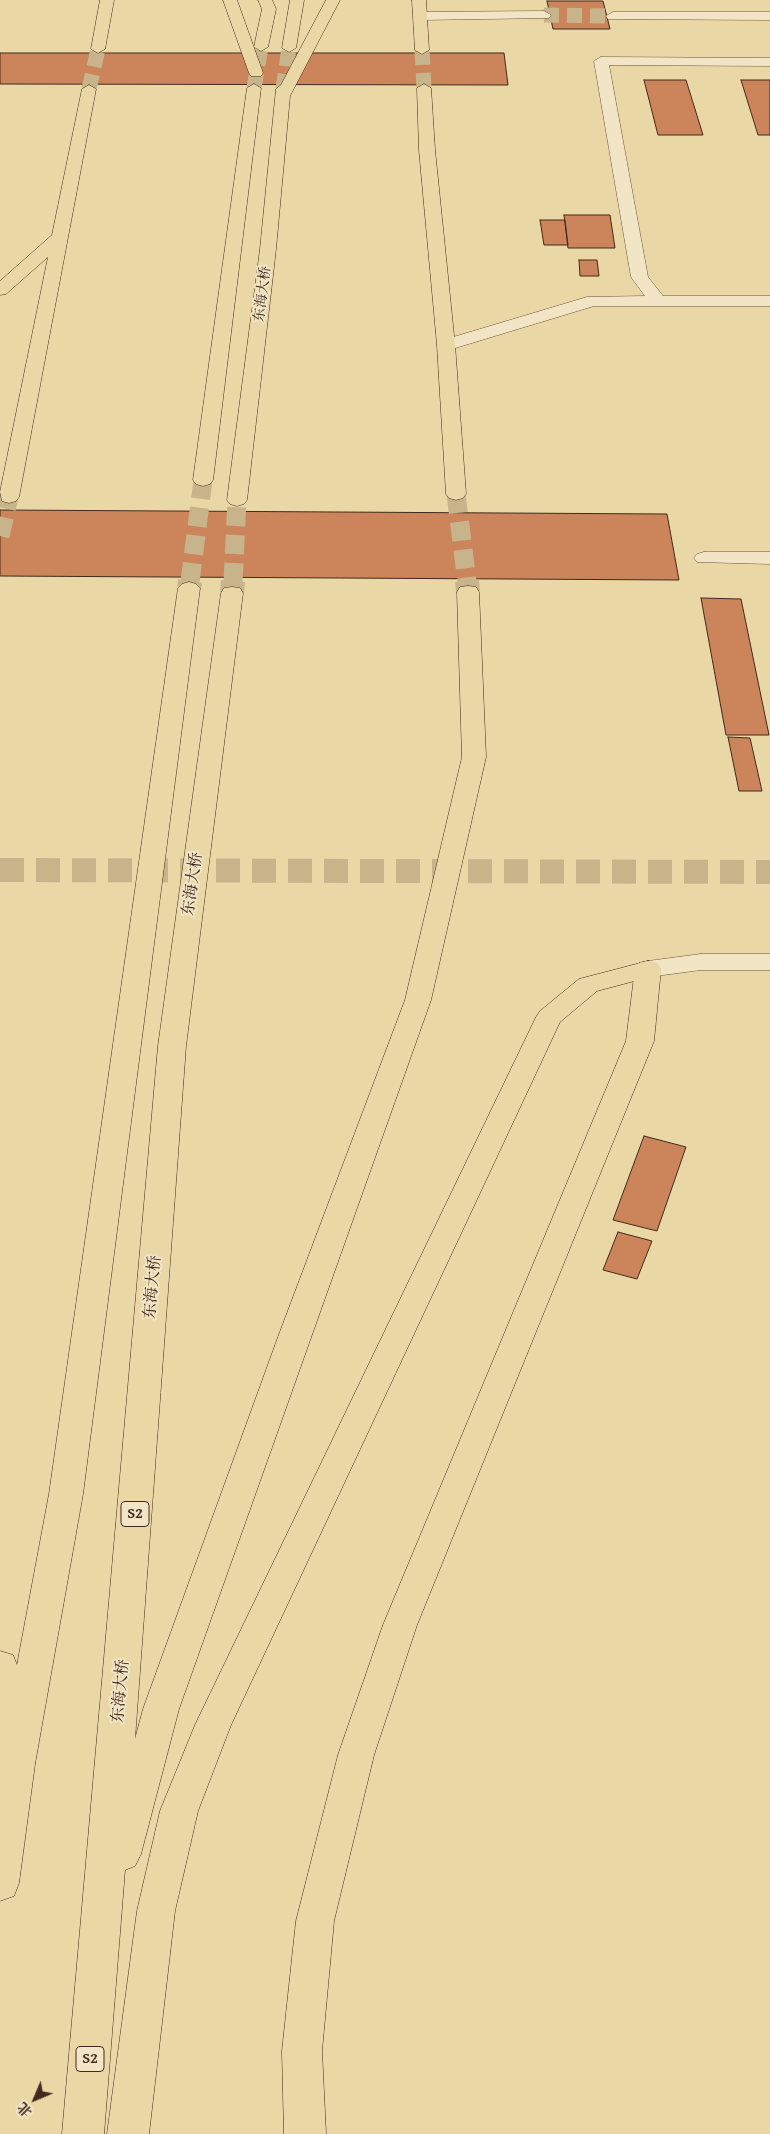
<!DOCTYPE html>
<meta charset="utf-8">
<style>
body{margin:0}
#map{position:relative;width:770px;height:2134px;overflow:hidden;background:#e9d7a6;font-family:"Gentium Book Plus","Noto Serif SC",serif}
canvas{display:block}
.north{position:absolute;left:10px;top:2074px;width:50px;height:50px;-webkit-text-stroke:4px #f1e5c5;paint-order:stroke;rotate:225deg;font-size:14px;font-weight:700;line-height:20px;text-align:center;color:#42291d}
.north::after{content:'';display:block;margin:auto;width:18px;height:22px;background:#42291d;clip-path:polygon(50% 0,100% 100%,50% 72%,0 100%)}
</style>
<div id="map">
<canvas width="770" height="2134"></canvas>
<div class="north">北</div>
</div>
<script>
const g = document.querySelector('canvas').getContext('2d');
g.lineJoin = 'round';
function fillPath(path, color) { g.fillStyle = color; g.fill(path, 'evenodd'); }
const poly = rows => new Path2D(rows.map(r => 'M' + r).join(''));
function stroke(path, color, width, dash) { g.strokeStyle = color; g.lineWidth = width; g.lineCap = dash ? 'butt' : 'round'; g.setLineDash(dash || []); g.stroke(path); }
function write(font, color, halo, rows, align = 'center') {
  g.font = font + ' "Gentium Book Plus","Noto Serif SC",serif'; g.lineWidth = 4; g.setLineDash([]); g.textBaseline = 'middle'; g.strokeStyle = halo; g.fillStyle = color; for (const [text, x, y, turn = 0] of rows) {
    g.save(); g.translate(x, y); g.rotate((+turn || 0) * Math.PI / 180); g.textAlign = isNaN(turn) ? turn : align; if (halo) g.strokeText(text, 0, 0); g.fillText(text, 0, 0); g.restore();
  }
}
const building = poly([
 [547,1,603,1,610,29,553,29,547,1],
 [0,53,504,53,508,85,0,84,0,53],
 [644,80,686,80,703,135,658,135,644,80],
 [741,80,770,80,770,135,758,135,741,80],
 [564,215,610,215,615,248,568,248,564,215],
 [540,220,565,220,568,245,544,245,540,220],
 [579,260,597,260,599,276,580,276,579,260],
 [0,510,667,514,679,580,0,576,0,510],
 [701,598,741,599,769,735,726,735,701,598],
 [728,737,750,738,762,791,739,791,728,737],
 [644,1136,686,1147,657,1231,613,1220,644,1136],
 [618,1232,652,1241,637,1279,603,1270,618,1232]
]);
const minorTunnel = poly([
 [544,15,613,16]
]);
const highwayTunnelFar2 = poly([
 [422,50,424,88],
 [254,88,261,47],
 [89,89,98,49],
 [283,89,289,48]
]);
const highwayTunnelFar1 = poly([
 [456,494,467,582],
 [0,536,9,497],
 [190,582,203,480],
 [233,582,237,500]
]);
const highwayTunnel = poly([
 [467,581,468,592],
 [189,588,190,581],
 [232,593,233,581],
 [0,870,770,872]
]);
const minor = poly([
 [544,11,551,15,549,18,420,20,413,16,420,12,544,11],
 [613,12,770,12,770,20,608,19,606,16,613,12],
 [601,57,770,58,770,66,609,65,648,277,663,296,770,296,770,306,594,306,452,349,440,349,437,345,440,341,587,297,645,296,631,277,594,61,601,57],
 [704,552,770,552,770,564,697,562,694,558,697,554,704,552],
 [701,954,770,954,770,970,701,970,648,977,639,975,635,969,639,963,648,961,701,954]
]);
const major = poly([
 [648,961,657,963,661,969,654,1041,417,1625,374,1755,334,1921,322,2051,326,2134,284,2134,282,2051,296,1921,338,1755,383,1625,626,1041,635,969,639,963,648,961]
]);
const highway = poly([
 [100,0,114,0,105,49,98,53,91,49,100,0],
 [223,0,237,0,263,73,261,76,251,76,249,73,223,0],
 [258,0,272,0,276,9,268,47,261,51,254,47,262,9,258,0],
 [290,0,304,0,296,48,289,52,282,48,290,0],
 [326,0,340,0,290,96,276,249,247,500,244,504,237,506,230,504,227,500,260,249,276,89,281,85,326,0],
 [412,0,426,0,429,50,422,54,415,50,412,0],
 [254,84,261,88,213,480,210,484,203,486,196,484,193,480,247,88,254,84],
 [424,84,431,88,435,150,455,345,466,494,463,498,456,500,449,498,446,494,437,345,419,150,417,88,424,84],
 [89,85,96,89,19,497,16,501,9,503,2,501,0,492,48,257,6,294,0,295,0,281,52,235,82,89,89,85],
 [189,582,196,584,200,588,83,1494,35,1764,19,1883,14,1896,0,1901,0,1651,13,1655,17,1665,49,1494,178,588,182,584,189,582],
 [468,586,476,587,479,592,486,757,431,1000,179,1709,141,1854,135,1866,125,1870,104,2134,62,2134,158,1046,221,593,224,588,232,587,240,588,243,593,186,1046,135,1739,143,1709,278,1337,405,1000,462,757,457,592,460,587,468,586],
 [648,961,657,963,661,969,657,975,597,991,560,1022,231,1725,198,1811,175,1911,149,2134,107,2134,137,1911,160,1811,195,1725,536,1017,540,1011,579,979,648,961]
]);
const farStreetnames = [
 ["东海大桥",263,294,-83]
];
const shields = [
 [135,1514,28],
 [90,2059,28]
];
const shieldNames = [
 ["S2",135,1514],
 ["S2",90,2059]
];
const streetNames = [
 ["东海大桥",193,884,-82],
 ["东海大桥",153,1287,-85],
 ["东海大桥",121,1691,-85]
];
fillPath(building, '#cc855b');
stroke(building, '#42291d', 1);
stroke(minorTunnel, '#c8b48b', 15, [15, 8]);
stroke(highwayTunnelFar2, '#c8b48b', 15, [15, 8]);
stroke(highwayTunnelFar1, '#c8b48b', 19, [19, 9]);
stroke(highwayTunnel, '#c8b48b', 24, [24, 12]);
stroke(minor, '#6c543f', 1);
stroke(major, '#42291d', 1);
stroke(highway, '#42291d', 1);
fillPath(minor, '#f1e5c5');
fillPath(major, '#e9d7a6');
fillPath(highway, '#e9d7a6');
write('14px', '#42291d', '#f1e5c5', farStreetnames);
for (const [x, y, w] of shields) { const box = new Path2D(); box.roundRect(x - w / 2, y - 12.5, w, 25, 4); g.fillStyle = '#f1e5c5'; g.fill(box); stroke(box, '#42291d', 1); }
write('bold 15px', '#42291d', null, shieldNames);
write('16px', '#42291d', '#f1e5c5', streetNames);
</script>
